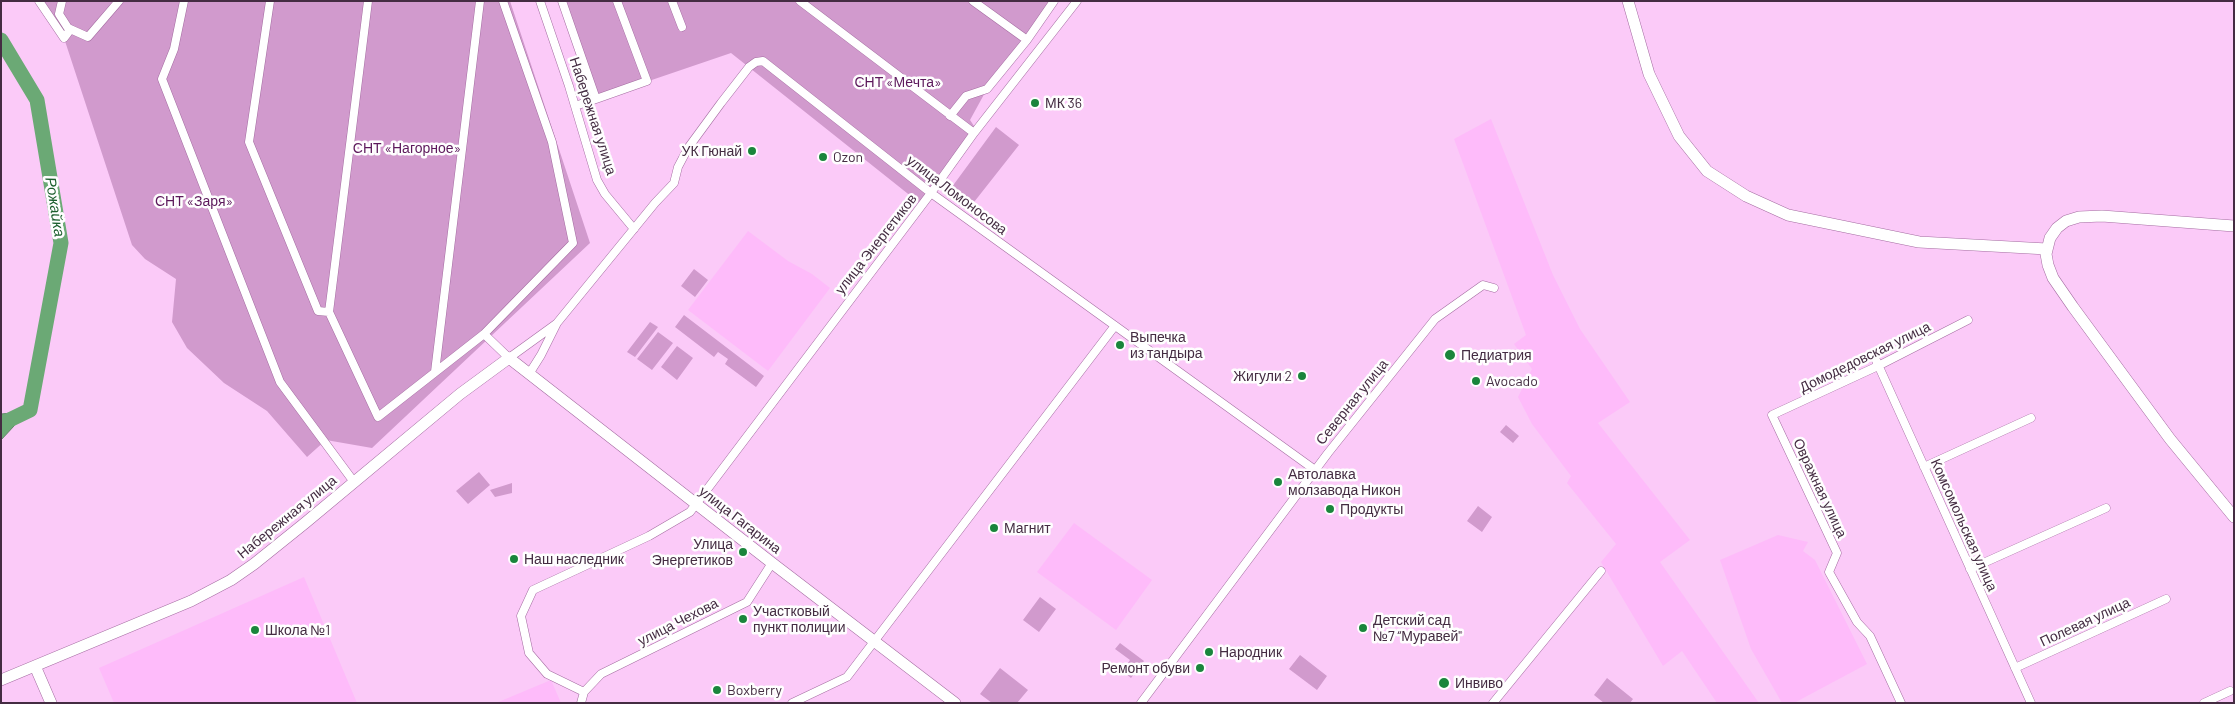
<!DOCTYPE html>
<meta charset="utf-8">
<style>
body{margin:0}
#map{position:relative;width:2235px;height:704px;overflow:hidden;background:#fbcaf8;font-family:Barlow,sans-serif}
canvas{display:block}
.frame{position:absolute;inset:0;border:2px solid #442c42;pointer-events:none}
</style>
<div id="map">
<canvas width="2235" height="704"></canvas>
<div class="frame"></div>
</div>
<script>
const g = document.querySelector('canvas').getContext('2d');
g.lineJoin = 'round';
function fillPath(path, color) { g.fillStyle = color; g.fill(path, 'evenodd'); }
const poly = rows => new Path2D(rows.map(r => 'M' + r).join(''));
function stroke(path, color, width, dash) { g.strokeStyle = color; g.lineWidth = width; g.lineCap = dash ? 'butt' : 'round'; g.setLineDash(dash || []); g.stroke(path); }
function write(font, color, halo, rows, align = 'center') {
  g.font = font + ' Barlow,sans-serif'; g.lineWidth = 5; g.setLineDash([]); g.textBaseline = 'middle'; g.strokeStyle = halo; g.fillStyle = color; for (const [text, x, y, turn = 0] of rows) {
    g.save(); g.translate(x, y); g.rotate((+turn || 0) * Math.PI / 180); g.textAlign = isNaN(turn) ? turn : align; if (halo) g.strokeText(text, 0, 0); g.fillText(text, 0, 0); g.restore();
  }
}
const built = poly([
 [1491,119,1553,275,1580,329,1630,402,1598,423,1690,540,1660,562,1759,703,1717,703,1682,651,1663,666,1601,562,1616,544,1567,483,1571,476,1532,424,1518,397,1532,369,1514,344,1526,335,1454,139],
 [748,231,788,261,812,274,830,288,768,371,688,310],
 [1074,523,1152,580,1116,630,1037,572],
 [1778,535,1808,542,1803,551,1815,560,1867,664,1794,703,1782,703,1751,649,1720,560],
 [304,577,357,703,114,703,99,668],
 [551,680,561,703,496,703]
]);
const green = poly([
 [38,1,510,1,590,243,372,448,326,440,307,457,267,411,224,383,187,348,172,322,176,279,145,259,132,245,64,38],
 [560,1,1054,1,987,89,970,120,978,132,922,205,731,53,593,100],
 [996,127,1019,145,967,211,946,195],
 [694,269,708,280,695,297,681,286],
 [684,315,764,376,756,387,725,364,728,359,718,352,714,357,675,327],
 [650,322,658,327,635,357,627,352],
 [658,332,673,343,652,370,637,359],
 [677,346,693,358,677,380,661,367],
 [1506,425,1519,436,1513,443,1500,432],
 [479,472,490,485,468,504,456,491],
 [512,483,512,493,495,497,490,490],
 [1478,506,1492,517,1482,532,1467,521],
 [1040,597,1056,609,1039,632,1023,620],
 [1120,643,1144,661,1131,678,1125,673,1129,669,1126,666,1130,660,1115,649],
 [1300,655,1327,676,1317,690,1289,669],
 [1000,668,1028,690,1017,703,992,703,980,694],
 [1607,678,1633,699,1630,703,1604,703,1594,695]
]);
const water = poly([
 [12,413,16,421,14,426,1,440,1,414,12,413]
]);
const river = poly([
 [1,40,37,100,61,243,30,410,1,424]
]);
const street = poly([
 [39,1,64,38,70,30],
 [62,1,59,14,68,28,88,37,119,1],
 [184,1,174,49,162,79,280,382,354,482],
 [270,1,249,142,318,311,329,312],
 [368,1,329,312,378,417,484,334,573,243,552,142,503,1],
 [540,1,569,86,597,180,605,194,634,229],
 [562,1,596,99,647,81,617,1],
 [672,1,682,27],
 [800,1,974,133],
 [973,1,1027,40],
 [575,106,596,99],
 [950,116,966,96,987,89,1027,40,1054,1],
 [484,334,509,358,556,324],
 [1875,358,2031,703],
 [435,372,480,1],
 [529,374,541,355,557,323,655,203,674,183,678,167,688,148,721,103,749,67,756,62,763,61,931,193,1315,470],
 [1924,467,2031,418],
 [1970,569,2106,508],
 [2015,668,2166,599],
 [584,692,547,674,529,653,521,616,533,590,649,536,690,512,931,193,974,133,1077,1],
 [581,703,584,692,601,674,747,602,772,563],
 [792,703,847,677,1114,327],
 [1141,703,1328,453,1435,319,1483,285,1494,288],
 [1493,703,1601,571],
 [1901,703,1870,636,1857,622,1829,572,1837,553,1772,415,1878,366,1968,320],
 [2204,703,2230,691]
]);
const secondary = poly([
 [1628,1,1649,74,1679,136,1707,171,1746,196,1788,215,1919,242,2047,249],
 [2234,226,2102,216,2079,217,2066,221,2057,228,2050,238,2046,254,2048,265,2053,278,2073,307,2170,439,2234,517],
 [35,666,51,703],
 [1,680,191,601,231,580,254,564,305,523,460,394,509,358,772,563,955,703]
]);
const markers = [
 [1035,103,5,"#1a853c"],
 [752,151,5,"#1a853c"],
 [823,157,5,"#1a853c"],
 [1120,345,5,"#1a853c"],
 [1450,355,6,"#1a853c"],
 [1302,376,5,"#1a853c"],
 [1476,381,5,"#1a853c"],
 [1278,482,5,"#1a853c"],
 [1330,509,5,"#1a853c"],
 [994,528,5,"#1a853c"],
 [743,552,5,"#1a853c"],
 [514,559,5,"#1a853c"],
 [743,619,5,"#1a853c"],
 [1363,628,5,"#1a853c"],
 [255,630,5,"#1a853c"],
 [1209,652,5,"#1a853c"],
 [1200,668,5,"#1a853c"],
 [1444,683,6,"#1a853c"],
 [717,690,5,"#1a853c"]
];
const parkNames = [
 ["СНТ «Мечта»",898,82],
 ["СНТ «Нагорное»",407,148],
 ["СНТ «Заря»",194,201]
];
const poiNames = [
 ["МК 36",1045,103],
 ["УК Гюнай",742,151,"right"],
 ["Ozon",833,157],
 ["Выпечка",1130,337],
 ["из тандыра",1130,353],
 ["Педиатрия",1461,355],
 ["Жигули 2",1292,376,"right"],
 ["Avocado",1486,381],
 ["Автолавка",1288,474],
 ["молзавода Никон",1288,490],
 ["Продукты",1340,509],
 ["Магнит",1004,528],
 ["Улица",733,544,"right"],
 ["Энергетиков",733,560,"right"],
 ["Наш наследник",524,559],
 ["Участковый",753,611],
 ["пункт полиции",753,627],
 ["Детский сад",1373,620],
 ["№7 “Муравей\"",1373,636],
 ["Школа №1",265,630],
 ["Народник",1219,652],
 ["Ремонт обуви",1190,668,"right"],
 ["Инвиво",1455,683],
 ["Boxberry",727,690]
];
const streetNames = [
 ["Набережная улица",593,116,72],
 ["улица Ломоносова",957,195,37],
 ["улица Энергетиков",876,244,-52],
 ["Домодедовская улица",1865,357,-26],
 ["Северная улица",1352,402,-51],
 ["Овражная улица",1820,488,65],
 ["Набережная улица",287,517,-39],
 ["улица Гагарина",740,520,38],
 ["Комсомольская улица",1964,525,66],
 ["улица Чехова",678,622,-27],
 ["Полевая улица",2085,622,-25]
];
const waterNames = [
 ["Рожайка",55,207,81]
];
fillPath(built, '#febbfa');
fillPath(green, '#d19acd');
fillPath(water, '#6ba975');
stroke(water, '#5f8466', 1);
stroke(river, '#6ba975', 15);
stroke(street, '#a46ca1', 9);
stroke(secondary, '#a46ca1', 12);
stroke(street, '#fff', 8);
stroke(secondary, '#fff', 11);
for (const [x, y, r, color] of markers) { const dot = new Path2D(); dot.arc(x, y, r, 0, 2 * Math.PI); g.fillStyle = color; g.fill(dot); stroke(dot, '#fefefe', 2); }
write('14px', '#5c185b', '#fefefe', parkNames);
write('14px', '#442c42', '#fefefe', poiNames, 'left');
write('14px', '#442c42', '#fefefe', streetNames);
write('italic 15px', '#1b5e2d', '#fefefe', waterNames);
</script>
